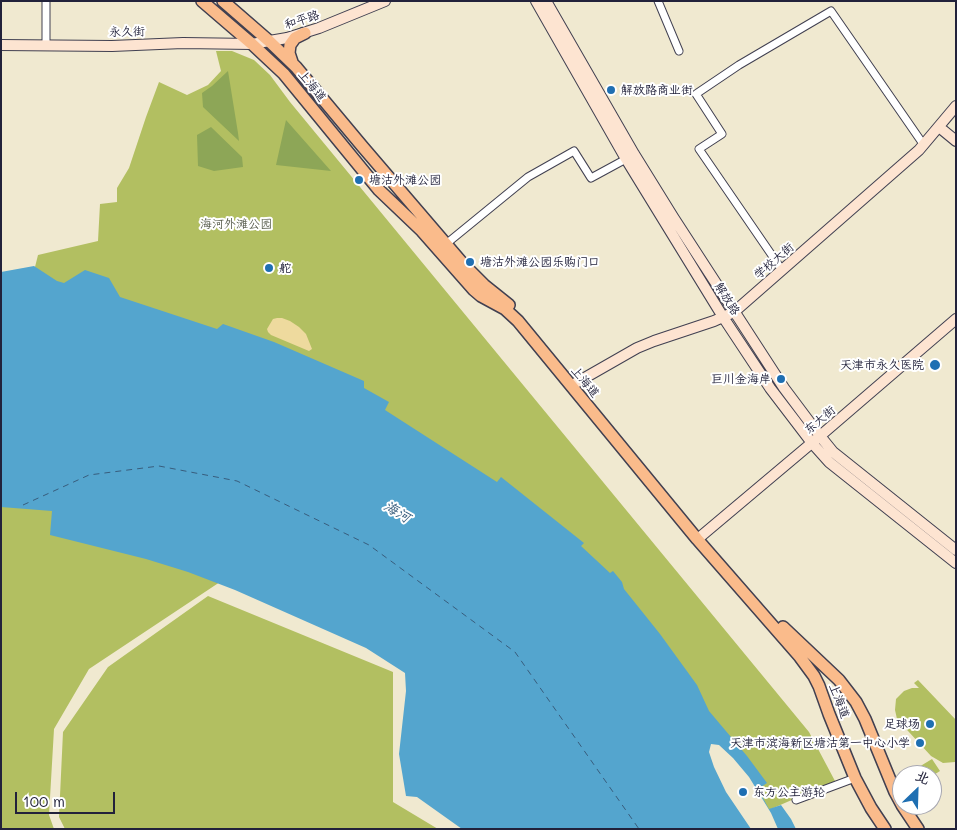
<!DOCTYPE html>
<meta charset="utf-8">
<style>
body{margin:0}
#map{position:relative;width:957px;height:830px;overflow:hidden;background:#f0e9d0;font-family:Mali,"LXGW WenKai TC",sans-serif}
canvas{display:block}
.frame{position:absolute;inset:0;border:2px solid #22223b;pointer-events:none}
.north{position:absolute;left:892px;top:765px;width:50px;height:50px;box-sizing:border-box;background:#fff;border:1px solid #a7a7b1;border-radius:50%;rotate:24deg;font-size:14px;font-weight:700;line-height:20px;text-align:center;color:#22223b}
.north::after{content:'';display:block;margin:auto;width:18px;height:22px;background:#1f6fb2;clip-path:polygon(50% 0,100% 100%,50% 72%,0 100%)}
.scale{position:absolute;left:15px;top:792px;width:100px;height:22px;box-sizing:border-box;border:2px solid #22223b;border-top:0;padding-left:6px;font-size:15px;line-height:18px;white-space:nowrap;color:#22223b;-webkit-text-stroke:4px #fff;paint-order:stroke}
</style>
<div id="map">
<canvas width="957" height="830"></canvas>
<div class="frame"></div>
<div class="north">北</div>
<div class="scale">100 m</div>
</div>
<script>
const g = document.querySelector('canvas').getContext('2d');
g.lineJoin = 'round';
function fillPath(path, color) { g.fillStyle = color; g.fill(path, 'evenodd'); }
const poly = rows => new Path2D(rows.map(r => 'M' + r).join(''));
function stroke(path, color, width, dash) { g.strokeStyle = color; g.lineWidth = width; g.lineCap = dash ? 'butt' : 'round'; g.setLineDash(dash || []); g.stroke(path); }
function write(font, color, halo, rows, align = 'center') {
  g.font = font + ' Mali,"LXGW WenKai TC",sans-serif'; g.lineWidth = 4; g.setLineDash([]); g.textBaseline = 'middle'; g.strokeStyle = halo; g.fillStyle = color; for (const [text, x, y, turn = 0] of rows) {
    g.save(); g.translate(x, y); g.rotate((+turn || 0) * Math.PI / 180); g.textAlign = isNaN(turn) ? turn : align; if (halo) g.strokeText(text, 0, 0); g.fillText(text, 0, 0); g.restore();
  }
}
const green = poly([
 [216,51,232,51,254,60,270,75,290,102,809,732,835,781,762,813,33,275,38,255,98,241,100,204,117,202,117,188,129,168,146,117,159,82,187,95,208,85,221,71],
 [1,498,60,508,223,580,89,669,54,729,49,815,54,829,1,829],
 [208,596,393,672,393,802,438,829,65,829,59,817,63,732,108,667],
 [918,680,956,720,955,762,943,763,931,756,897,719,895,710,896,699,904,691,912,688,919,688,914,683],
 [932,759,940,771,932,776,932,775,910,775,909,773]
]);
const forest = poly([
 [228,71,238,133,239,141,203,107,202,93,212,86],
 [286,120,331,171,276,165],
 [211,127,242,157,243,167,214,171,198,166,197,135]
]);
const sand = poly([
 [277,318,282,318,290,321,299,327,306,334,312,349,309,351,271,335,268,332,267,329,273,319]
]);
const water = poly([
 [34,266,57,281,64,283,85,270,109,278,120,297,217,329,223,324,274,342,364,381,364,388,389,402,385,410,497,482,501,477,584,543,581,546,610,573,613,571,622,582,624,589,660,634,697,685,709,711,747,756,767,783,758,789,769,809,781,805,791,819,796,829,462,829,417,797,406,796,399,754,406,691,405,673,366,648,235,590,188,572,146,559,50,535,52,511,1,507,1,272]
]);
const pier = poly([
 [711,744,719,745,733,758,749,777,771,813,778,829,751,829,749,826,726,792,714,767,709,752]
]);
const ferry = poly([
 [23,505,89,475,159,466,237,481,369,545,515,652,639,829]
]);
const street = poly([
 [658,1,679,51],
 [46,44,46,1],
 [446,244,528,177,574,151,591,178,626,159],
 [782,270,699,149,722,134,696,94,739,65,831,11,921,141,925,143],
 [796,800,855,778]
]);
const secondary = poly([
 [536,1,626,159,723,317,770,388,812,443,829,462,956,563],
 [546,1,634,154,673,217,784,388,820,436,833,452,956,550],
 [1,45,112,46,183,43,252,44,287,38,319,28,385,1],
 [939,127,956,141],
 [574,384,637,348,654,341,714,321,734,312,919,150,956,106],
 [700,537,820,436,956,319]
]);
const primary = poly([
 [202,1,252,44,284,74,379,190,422,231,474,290,481,296,505,309,518,321,697,539,800,657,814,676,819,686,829,714,855,778,871,808,885,829],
 [223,1,269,41,296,67,362,146,464,265,484,285,509,305],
 [292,62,289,53,290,45,295,38,305,33],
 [783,627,839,680,856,702,865,719,895,792,902,805],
 [902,805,918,829]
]);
const markers = [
 [611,90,5,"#1f6fb2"],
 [359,180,5,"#1f6fb2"],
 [470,262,5,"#1f6fb2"],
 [269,268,5,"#1f6fb2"],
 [935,365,6,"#1f6fb2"],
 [781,379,5,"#1f6fb2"],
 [930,724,5,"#1f6fb2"],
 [920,743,5,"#1f6fb2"],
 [743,792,5,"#1f6fb2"]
];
const streetNames = [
 ["和平路",302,20,-18],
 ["永久街",127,32,-1],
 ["上海道",312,86,51],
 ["学校大街",774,261,-41],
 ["解放路",727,299,58],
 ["上海道",585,382,50],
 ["东大街",820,420,-40],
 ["上海道",839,701,69]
];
const poiNames = [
 ["解放路商业街",621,90],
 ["塘沽外滩公园",369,180],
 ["塘沽外滩公园乐购门口",480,262],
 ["舵",279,268],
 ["天津市永久医院",924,365,"right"],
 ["巨川金海岸",771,379,"right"],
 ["足球场",920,724,"right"],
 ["天津市滨海新区塘沽第一中心小学",910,743,"right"],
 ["东方公主游轮",753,792]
];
const parkNames = [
 ["海河外滩公园",236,224]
];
const waterNames = [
 ["海河",397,512,31]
];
fillPath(green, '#b2bf61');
fillPath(forest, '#8da657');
fillPath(sand, '#eeda9e');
fillPath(water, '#54a5ce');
fillPath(pier, '#f0e9d0');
stroke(ferry, '#385d7d', 1, [6, 5]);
stroke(street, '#414051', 9);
stroke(secondary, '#414051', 12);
stroke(primary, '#414051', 14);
stroke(street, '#fff', 7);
stroke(secondary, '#fde4d1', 10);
stroke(primary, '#fabb8b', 11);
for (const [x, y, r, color] of markers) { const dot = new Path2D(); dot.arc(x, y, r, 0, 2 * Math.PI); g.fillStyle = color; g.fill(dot); stroke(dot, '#fff', 2); }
write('12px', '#22223b', '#fff', streetNames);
write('12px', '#22223b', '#fff', poiNames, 'left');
write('12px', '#545948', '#fff', parkNames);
write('italic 14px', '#385d7d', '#fff', waterNames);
</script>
